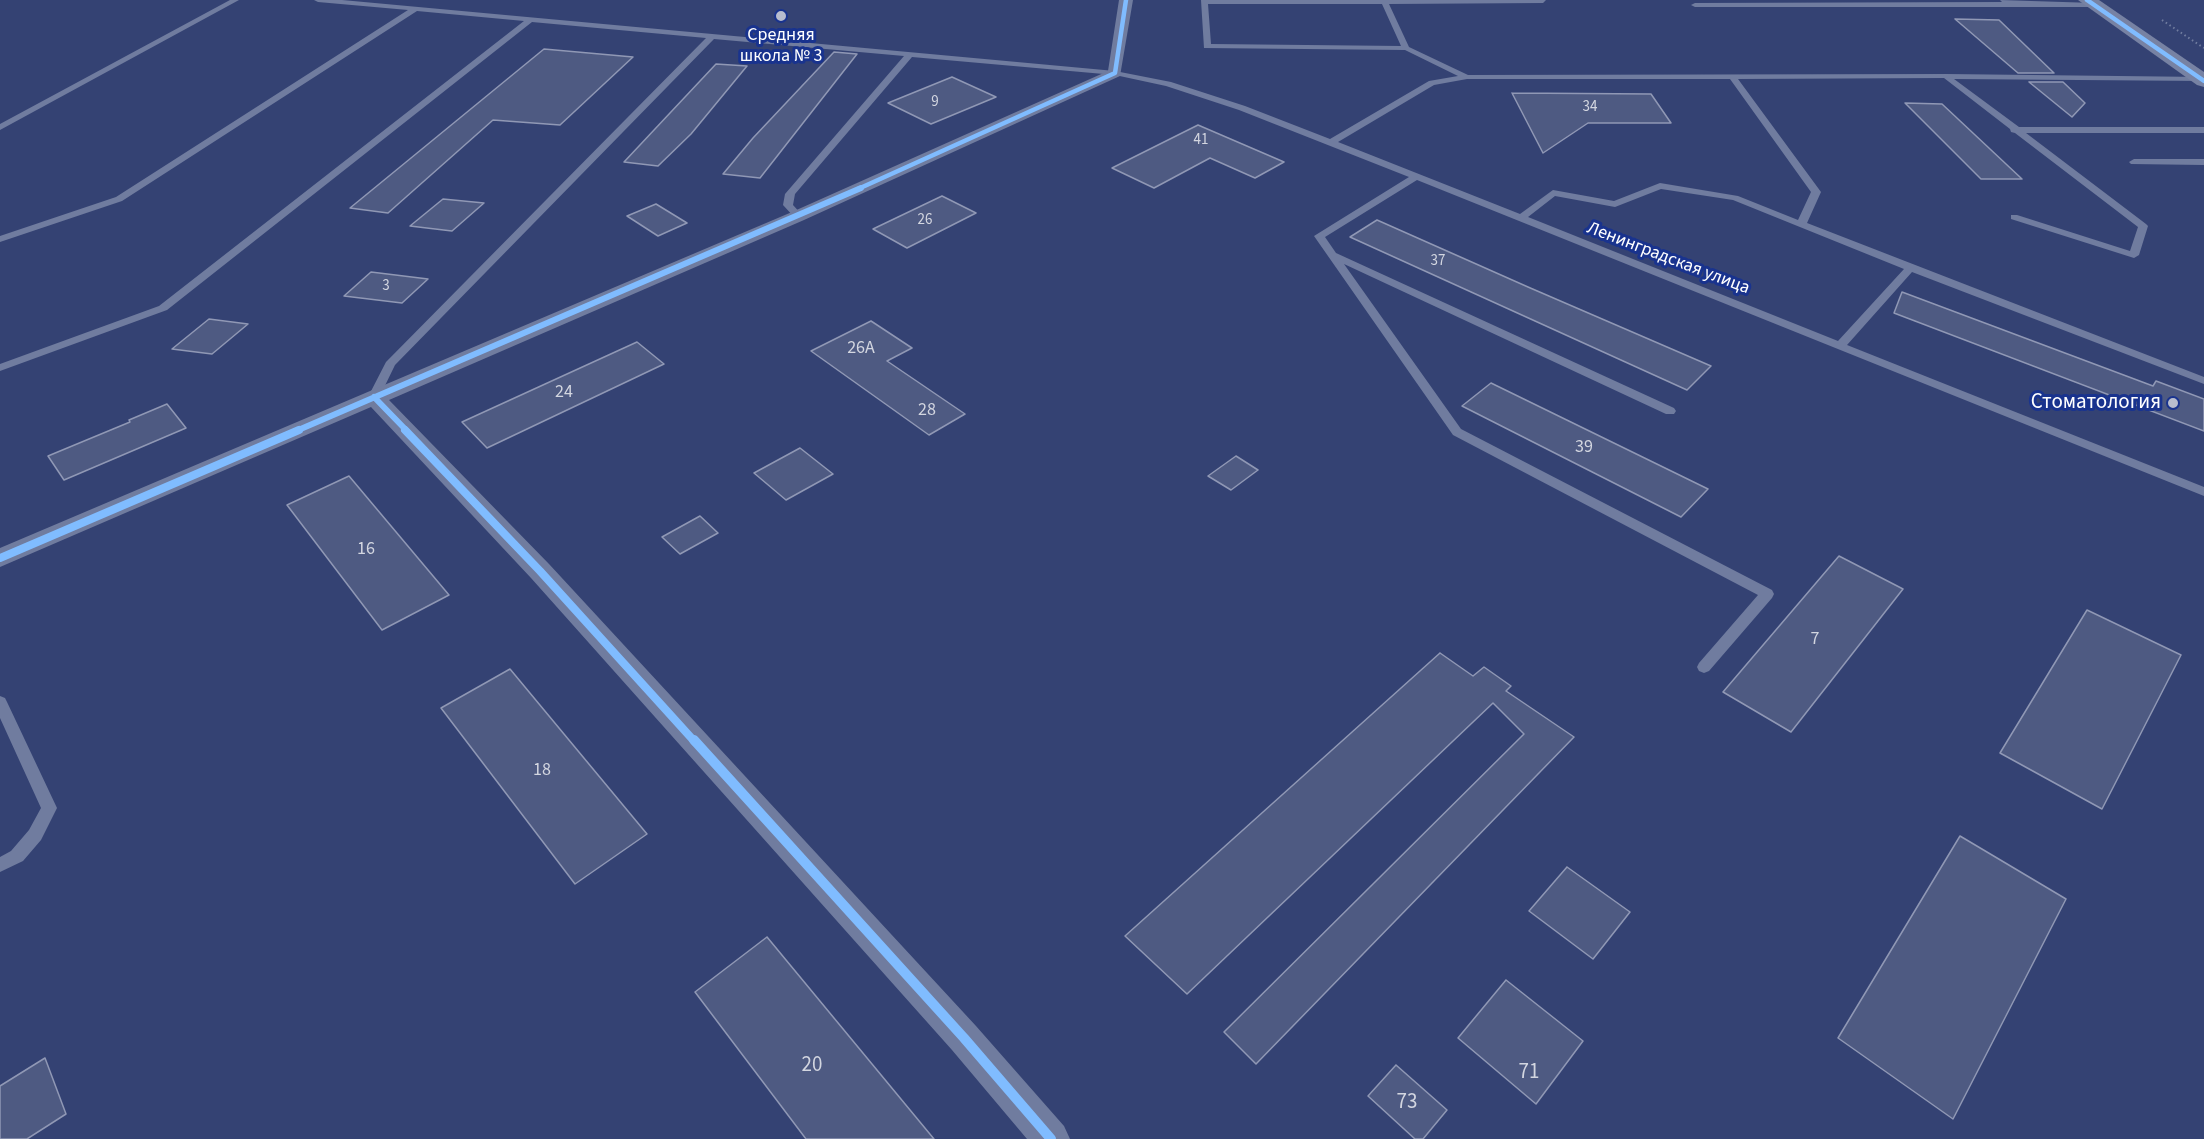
<!DOCTYPE html>
<meta charset="utf-8">
<style>
body{margin:0}
canvas{display:block;background:#344273}
</style>
<canvas width="2204" height="1139"></canvas>
<script>
const g = document.querySelector('canvas').getContext('2d');
g.lineJoin = 'round';
function fillPath(path, color) { g.fillStyle = color; g.fill(path, 'evenodd'); }
const poly = rows => new Path2D(rows.map(r => 'M' + r).join(''));
function stroke(path, color, width, dash) { g.strokeStyle = color; g.lineWidth = width; g.lineCap = dash ? 'butt' : 'round'; g.setLineDash(dash || []); g.stroke(path); }
function write(font, color, halo, rows, align = 'center') {
  g.font = font + ' "Source Sans 3",sans-serif'; g.lineWidth = 6; g.setLineDash([]); g.textBaseline = 'middle'; g.strokeStyle = halo; g.fillStyle = color; for (const [text, x, y, turn = 0] of rows) {
    g.save(); g.translate(x, y); g.rotate((+turn || 0) * Math.PI / 180); g.textAlign = isNaN(turn) ? turn : align; if (halo) g.strokeText(text, 0, 0); g.fillText(text, 0, 0); g.restore();
  }
}
const building = poly([
 [1955,19,1999,20,2054,73,2018,73,1955,19],
 [544,49,633,57,560,125,493,120,388,213,350,208,544,49],
 [834,52,857,54,760,178,723,174,753,138,834,52],
 [716,64,747,66,691,134,658,166,624,162,716,64],
 [952,77,996,97,931,124,888,103,952,77],
 [2029,82,2063,82,2085,103,2072,117,2029,82],
 [1512,93,1651,94,1671,123,1588,123,1543,153,1512,93],
 [1905,103,1942,104,2022,179,1981,179,1905,103],
 [1198,125,1284,162,1255,178,1210,158,1154,188,1112,168,1198,125],
 [942,196,976,213,907,248,873,229,942,196],
 [443,199,484,203,452,231,410,226,443,199],
 [656,204,687,223,658,236,627,216,656,204],
 [1377,220,1528,287,1711,366,1687,390,1350,237,1377,220],
 [371,272,428,279,402,303,344,296,371,272],
 [1902,292,2153,386,2156,381,2204,399,2204,431,1894,313,1902,292],
 [209,319,248,324,212,354,172,349,209,319],
 [871,321,912,348,887,361,965,414,929,435,811,351,871,321],
 [637,342,664,364,487,448,462,422,637,342],
 [1491,383,1708,489,1681,517,1462,406,1491,383],
 [167,404,186,428,64,480,48,456,130,422,129,420,167,404],
 [800,448,833,474,786,500,754,473,800,448],
 [1236,456,1258,470,1231,490,1208,476,1236,456],
 [349,476,449,595,382,630,287,505,349,476],
 [700,516,718,533,680,554,662,537,700,516],
 [1839,556,1903,589,1791,732,1723,692,1839,556],
 [2087,610,2181,655,2102,809,2000,753,2087,610],
 [1440,653,1473,676,1484,667,1511,686,1506,691,1574,737,1256,1064,1224,1032,1524,734,1493,703,1187,994,1125,936,1440,653],
 [510,669,647,834,575,884,441,708,510,669],
 [1960,836,2066,899,1953,1119,1838,1038,1960,836],
 [1567,867,1630,912,1593,959,1529,911,1567,867],
 [767,937,934,1139,806,1139,695,992,767,937],
 [1506,980,1583,1041,1536,1104,1458,1038,1506,980],
 [45,1058,66,1114,27,1139,0,1139,0,1086,45,1058],
 [1396,1065,1447,1110,1423,1139,1415,1139,1368,1096,1396,1065]
]);
const path = poly([
 [2162,20,2204,48]
]);
const lane = poly([
 [230,0,239,0,0,130,0,124,230,0],
 [314,0,342,0,1115,71,1171,82,1245,106,1330,139,1429,81,1458,76,1405,50,1204,48,1201,0,1546,0,1543,3,1389,4,1409,47,1468,75,1946,74,2204,77,2204,81,1954,79,2019,127,2204,127,2204,133,2026,133,2146,224,2148,226,2139,255,2134,258,2011,219,2011,215,2017,215,2130,251,2138,227,2015,133,2011,132,2010,129,1944,78,1738,79,1821,192,1807,223,2204,377,2204,384,1912,272,1847,345,2204,487,2204,496,1417,180,1325,237,1336,253,1674,408,1676,411,1674,414,1666,414,1344,264,1461,429,1772,590,1774,594,1772,598,1709,671,1704,673,1699,671,1697,667,1699,663,1758,595,1453,435,1314,236,1409,177,1239,110,1166,86,1115,75,912,57,795,194,793,205,803,216,798,219,795,218,783,205,785,194,904,56,714,39,395,365,378,400,370,400,368,397,386,362,706,38,532,22,167,310,0,371,0,364,159,306,524,21,417,11,122,201,0,242,0,236,116,197,408,10,318,2,314,0],
 [1208,4,1382,4,1401,46,1211,44,1208,4],
 [1467,79,1730,79,1811,192,1798,220,1738,196,1660,183,1614,201,1553,190,1520,214,1338,142,1434,85,1467,79],
 [1661,189,1733,200,1904,269,1838,341,1528,217,1555,196,1615,207,1661,189],
 [2000,0,2094,3,2098,5,2094,7,1695,7,1691,5,1695,3,2002,2,2000,0],
 [2134,159,2204,159,2204,165,2131,164,2129,162,2134,159],
 [0,696,5,698,7,702,57,808,41,840,23,861,0,872,0,857,11,851,29,830,41,808,0,718,0,696]
]);
const street = poly([
 [1119,0,1133,0,1120,76,804,220,389,400,549,564,976,1026,1064,1126,1070,1139,1027,1139,952,1050,531,578,371,407,0,567,0,548,792,212,1108,71,1119,0]
]);
const secondary = poly([
 [2078,0,2099,0,2204,72,2204,87,2197,85,2078,0]
]);
const cyclewayFar3 = poly([
 [2087,0,2204,81],
 [858,189,1115,73,1126,0]
]);
const cyclewayFar2 = poly([
 [374,397,407,431],
 [296,431,861,188]
]);
const cyclewayFar1 = poly([
 [405,430,540,571,695,742],
 [0,558,299,430]
]);
const cycleway = poly([
 [694,740,964,1038,1051,1139]
]);
const markers = [
 [781,16,6,"#b8bdce"],
 [2173,403,6,"#b8bdce"]
];
const farNumbernames = [
 ["9",935,103],
 ["34",1590,108],
 ["41",1201,141],
 ["26",925,221],
 ["37",1438,262],
 ["3",386,287]
];
const farPoinames = [
 ["Средняя",781,36],
 ["школа № 3",781,57]
];
const farStreetnames = [
 ["Ленинградская улица",1668,259,21]
];
const numberNames = [
 ["26А",861,349],
 ["24",564,393],
 ["28",927,411],
 ["39",1584,448],
 ["16",366,550],
 ["7",1815,640],
 ["18",542,771]
];
const poiNames = [
 ["Стоматология",2161,403]
];
const nearNumbernames = [
 ["20",812,1066],
 ["71",1529,1073],
 ["73",1407,1103]
];
fillPath(building, '#4e5a82');
stroke(building, '#9098b5', 1.5);
stroke(path, '#707c9f', 2, [1.5, 3]);
fillPath(lane, '#707c9f');
fillPath(street, '#707c9f');
fillPath(secondary, '#7782a3');
stroke(cyclewayFar3, '#80bcff', 4.5);
stroke(cyclewayFar2, '#80bcff', 6);
stroke(cyclewayFar1, '#80bcff', 8);
stroke(cycleway, '#80bcff', 10);
for (const [x, y, r, color] of markers) { const dot = new Path2D(); dot.arc(x, y, r, 0, 2 * Math.PI); g.fillStyle = color; g.fill(dot); stroke(dot, '#19338e', 2); }
write('15px', '#d3d6e0', null, farNumbernames);
write('18px', '#fff', '#19338e', farPoinames);
write('18px', '#fff', '#19338e', farStreetnames);
write('18px', '#d3d6e0', null, numberNames);
write('21px', '#fff', '#19338e', poiNames, 'right');
write('21px', '#d3d6e0', null, nearNumbernames);
</script>
